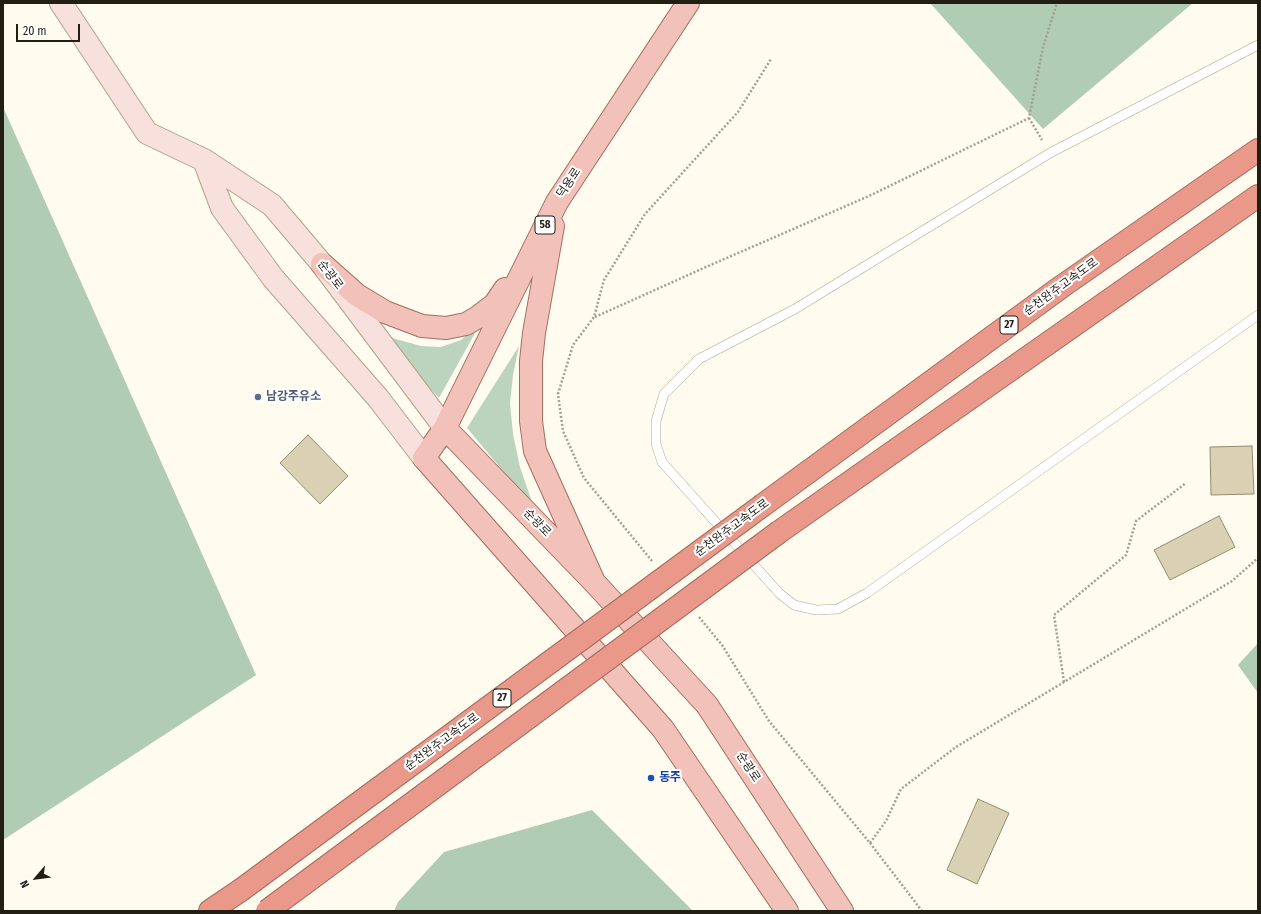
<!DOCTYPE html>
<meta charset="utf-8">
<style>
body{margin:0}
#map{position:relative;width:1261px;height:914px;overflow:hidden;background:#fffbef;font-family:"Fira Sans Condensed",sans-serif}
canvas{display:block}
.frame{position:absolute;inset:0;border:4px solid #211e13;pointer-events:none}
.north{position:absolute;left:16px;top:858px;width:40px;height:40px;-webkit-text-stroke:3px #fff;paint-order:stroke;rotate:242deg;font-size:11px;font-weight:700;line-height:16px;text-align:center;color:#211e13}
.north::after{content:'';display:block;margin:auto;width:14px;height:18px;background:#211e13;clip-path:polygon(50% 0,100% 100%,50% 72%,0 100%)}
.scale{position:absolute;left:16px;top:24px;width:64px;height:18px;box-sizing:border-box;border:2px solid #211e13;border-top:0;padding-left:5px;font-size:12px;line-height:14px;white-space:nowrap;color:#211e13;-webkit-text-stroke:3px #fff;paint-order:stroke}
</style>
<div id="map">
<canvas width="1261" height="914"></canvas>
<div class="frame"></div>
<div class="north">N</div>
<div class="scale">20 m</div>
</div>
<script>
const g = document.querySelector('canvas').getContext('2d');
g.lineJoin = 'round';
function fillPath(path, color) { g.fillStyle = color; g.fill(path, 'evenodd'); }
const poly = rows => new Path2D(rows.map(r => 'M' + r).join(''));
function stroke(path, color, width, dash) { g.strokeStyle = color; g.lineWidth = width; g.lineCap = dash ? 'butt' : 'round'; g.setLineDash(dash || []); g.stroke(path); }
function write(font, color, halo, rows, align = 'center') {
  g.font = font + ' "Fira Sans Condensed","Noto Sans KR",sans-serif'; g.lineWidth = 4; g.setLineDash([]); g.textBaseline = 'middle'; g.strokeStyle = halo; g.fillStyle = color; for (const [text, x, y, turn = 0] of rows) {
    g.save(); g.translate(x, y); g.rotate((+turn || 0) * Math.PI / 180); g.textAlign = isNaN(turn) ? turn : align; if (halo) g.strokeText(text, 0, 0); g.fillText(text, 0, 0); g.restore();
  }
}
const green = poly([
 [480,324,439,398,381,335,421,346,441,347,461,340],
 [519,346,513,375,510,403,513,434,520,467,534,508,467,428]
]);
const forest = poly([
 [930,3,1193,3,1043,129],
 [3,107,256,675,3,840],
 [1258,643,1258,693,1238,665],
 [592,810,693,911,394,911,398,902,444,852]
]);
const building = poly([
 [308,435,348,476,320,504,280,463,308,435],
 [1252,446,1254,494,1211,495,1210,447,1252,446],
 [1219,516,1235,547,1170,580,1154,550,1219,516],
 [978,799,1009,813,977,884,947,870,978,799]
]);
const path = poly([
 [1029,118,1042,140],
 [595,317,706,267,869,196,1029,118,1043,47,1057,3],
 [652,561,584,478,563,431,558,394,573,345,594,317,604,280,645,214,738,112,771,59],
 [699,617,722,645,769,721,870,843,922,911],
 [1064,682,1054,615,1126,555,1136,521,1186,483],
 [870,843,886,821,901,789,956,747,1232,581,1258,558]
]);
const service = poly([
 [1258,45,1050,153,795,309,699,359,664,394,656,421,656,444,662,462,779,593,794,605,816,610,838,609,867,593,1258,315]
]);
const secondary = poly([
 [61,3,147,133,204,160,272,205,322,264,445,428],
 [204,160,222,208,273,278,378,398,424,458]
]);
const primary = poly([
 [688,3,557,202,445,428,424,458,663,729,787,911],
 [553,226,534,333,531,361,531,421,535,451,594,582],
 [322,264,357,295,385,312,422,326,446,328,466,324,478,317,495,304,505,289],
 [445,428,594,582,707,705,842,911]
]);
const motorway = poly([
 [763,505,1061,287,1258,150],
 [779,532,1258,196],
 [210,911,241,890]
]);
const motorwayBridge = poly([
 [241,890,763,505],
 [267,911,779,532]
]);
const markers = [
 [258,397,4,"#5c6f8a"],
 [651,778,4,"#1a4fb4"]
];
const shields = [
 [545,225,20],
 [1009,325,18],
 [502,698,18]
];
const shieldNames = [
 ["58",545,225],
 ["27",1009,325],
 ["27",502,698]
];
const streetNames = [
 ["덕용로",569,183,-56],
 ["순광로",330,275,52],
 ["순천완주고속도로",1061,287,-36],
 ["순광로",537,523,46],
 ["순천완주고속도로",732,528,-36],
 ["순천완주고속도로",442,742,-36],
 ["순광로",748,767,57]
];
const serviceNames = [
 ["남강주유소",266,397]
];
const transitNames = [
 ["동주",659,778]
];
fillPath(green, '#bcd4bd');
fillPath(forest, '#b0ccb2');
fillPath(building, '#dad0b3');
stroke(building, '#938a6f', 1);
stroke(service, '#afa589', 10);
stroke(secondary, '#afa589', 24);
stroke(primary, '#a36d60', 24);
stroke(motorway, '#a36d60', 24);
stroke(path, '#a29f93', 2.5, [2, 2]);
stroke(service, '#fff', 9);
stroke(secondary, '#f8e0dc', 22);
stroke(primary, '#f2c1b9', 22);
stroke(motorway, '#e9988a', 22);
stroke(motorwayBridge, '#a36d60', 24, []);
stroke(motorwayBridge, '#e9988a', 22);
for (const [x, y, r, color] of markers) { const dot = new Path2D(); dot.arc(x, y, r, 0, 2 * Math.PI); g.fillStyle = color; g.fill(dot); stroke(dot, '#fff', 1.5); }
for (const [x, y, w] of shields) { const box = new Path2D(); box.roundRect(x - w / 2, y - 9, w, 18, 3); g.fillStyle = '#fff'; g.fill(box); stroke(box, '#211e13', 1); }
write('bold 11px', '#211e13', null, shieldNames);
write('12px', '#211e13', '#fff', streetNames);
write('bold 12px', '#4e5e75', '#fff', serviceNames, 'left');
write('bold 12px', '#164399', '#fff', transitNames, 'left');
</script>
